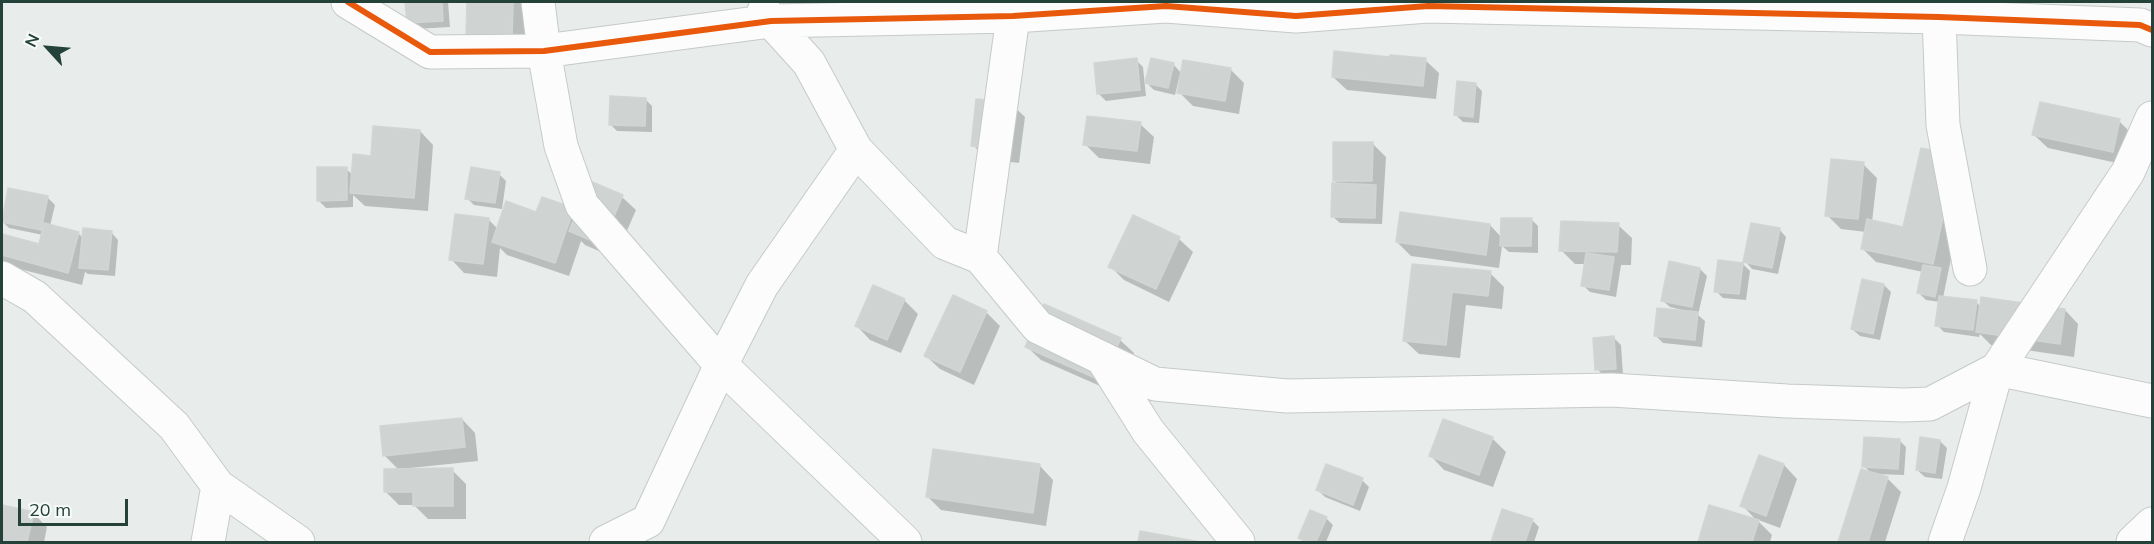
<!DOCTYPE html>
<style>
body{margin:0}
#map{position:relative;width:2154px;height:544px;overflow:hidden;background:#e8edeb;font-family:Mulish,sans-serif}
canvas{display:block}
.frame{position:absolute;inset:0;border:3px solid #24423a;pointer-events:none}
.north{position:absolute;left:18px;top:18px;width:60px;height:60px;-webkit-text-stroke:4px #f7fbf9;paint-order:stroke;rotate:296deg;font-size:16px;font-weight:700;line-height:24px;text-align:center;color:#24423a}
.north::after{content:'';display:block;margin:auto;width:21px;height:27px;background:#24423a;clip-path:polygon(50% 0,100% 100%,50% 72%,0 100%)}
.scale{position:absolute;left:18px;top:499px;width:110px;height:27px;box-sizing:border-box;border:3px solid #24423a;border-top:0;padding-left:8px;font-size:18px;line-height:21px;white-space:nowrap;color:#24423a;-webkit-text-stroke:4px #f7fbf9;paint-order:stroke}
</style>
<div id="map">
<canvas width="2154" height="544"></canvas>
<div class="frame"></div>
<div class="north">N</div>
<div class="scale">20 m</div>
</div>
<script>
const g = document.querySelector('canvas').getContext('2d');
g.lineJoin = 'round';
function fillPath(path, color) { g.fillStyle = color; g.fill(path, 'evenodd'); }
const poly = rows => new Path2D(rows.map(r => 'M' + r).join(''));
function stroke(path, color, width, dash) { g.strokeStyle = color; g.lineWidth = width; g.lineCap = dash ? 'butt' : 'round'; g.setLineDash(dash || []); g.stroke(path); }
const shadow = poly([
 [407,2,448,2,450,27,415,29,408,22],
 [468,2,523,2,526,5,525,51,468,36],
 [1390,59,1425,60,1439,73,1436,99,1347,90,1333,77],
 [1136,60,1143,67,1146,96,1106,101,1099,94],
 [1173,64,1182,74,1230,69,1244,83,1239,114,1193,106,1179,92,1181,78,1179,78,1175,95,1154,90,1147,83],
 [1475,84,1482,91,1479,123,1463,122,1455,114],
 [645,99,652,106,652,132,617,131,610,124],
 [1011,104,1025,117,1019,163,986,159,973,145],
 [2119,121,2133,135,2126,165,2048,148,2034,135],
 [1140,124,1154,137,1150,164,1099,158,1085,144],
 [420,131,433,145,428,211,365,206,353,195,353,207,326,208,318,200,346,169,353,175,372,157],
 [1372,143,1386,157,1382,224,1340,223,1332,216,1339,185,1334,180],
 [1955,156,1969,170,1943,298,1976,302,1981,307,2065,310,2078,324,2074,357,1991,345,1980,334,1979,337,1944,332,1937,325,1940,302,1926,300,1919,293,1923,272,1876,262,1863,249,1866,232,1841,229,1827,215,1863,164,1877,178,1872,222,1905,229],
 [499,174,506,181,502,209,474,205,467,198],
 [47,197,55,205,50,226,78,233,83,238,111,232,118,240,115,276,88,274,85,272,82,285,8,266,2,259,2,235,40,246,43,235,9,228,2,221],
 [622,197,636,210,615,258,585,245,581,241,569,276,507,255,500,248,497,277,464,273,451,259,488,219,498,229,537,214,573,209],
 [1133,217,1179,239,1193,252,1169,302,1124,280,1110,266],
 [1531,219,1538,226,1538,253,1509,252,1502,246,1499,268,1411,256,1397,242,1490,225,1502,238],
 [1618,225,1632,238,1631,265,1621,265,1616,297,1590,292,1583,285,1586,264,1575,264,1561,250],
 [1779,229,1786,237,1778,274,1752,269,1745,261],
 [1743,264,1750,271,1746,300,1723,298,1716,291],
 [1413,265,1490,273,1504,287,1502,309,1466,305,1460,358,1419,354,1405,341],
 [1700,269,1707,276,1698,315,1705,321,1702,347,1663,343,1656,336,1682,310,1670,307,1662,300],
 [1884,285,1891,292,1880,340,1860,336,1852,329],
 [954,297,986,312,1000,326,974,385,940,369,926,356],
 [904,300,918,314,901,353,870,340,857,326],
 [1614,338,1621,345,1623,375,1604,376,1597,369],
 [1120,340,1134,353,1116,393,1041,360,1027,347],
 [462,419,475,433,478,461,410,468,411,470,452,470,466,484,466,519,428,519,414,505,399,505,385,491,399,470,384,455],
 [1492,438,1506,452,1493,487,1444,470,1431,456],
 [1899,440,1906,447,1904,475,1875,474,1887,478,1901,492,1885,542,1840,542,1862,471,1872,474,1864,466],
 [1940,441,1947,448,1942,479,1925,477,1917,470],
 [934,450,1040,466,1053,480,1046,526,941,510,927,496],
 [1784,465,1797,479,1780,528,1756,519,1772,535,1770,542,1699,542,1710,507,1758,522,1742,505],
 [1362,480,1369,487,1360,511,1325,497,1318,490],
 [2,506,33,513,47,527,44,542,2,542],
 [1503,511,1532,520,1539,527,1534,542,1493,542],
 [1326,518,1333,525,1326,542,1304,542,1300,538],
 [1142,533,1192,542,1140,542]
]);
const building = poly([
 [405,2,442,2,443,21,407,23,405,2],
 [467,2,513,2,512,37,466,37,467,2],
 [1334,51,1389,57,1390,55,1426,58,1423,86,1332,77,1334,51],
 [1137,58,1140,90,1097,94,1094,63,1137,58],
 [1151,58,1174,63,1168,88,1145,83,1151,58],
 [1183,60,1231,68,1225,101,1177,93,1183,60],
 [1457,81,1476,83,1473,117,1454,115,1457,81],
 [610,96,646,98,645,126,609,125,610,96],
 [976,99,1012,102,1006,150,971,146,976,99],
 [2040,102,2120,119,2113,152,2032,135,2040,102],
 [1087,116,1141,122,1137,151,1083,145,1087,116],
 [373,126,420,130,414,198,350,193,353,154,371,156,373,126],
 [1333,142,1373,142,1372,181,1333,181,1333,142],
 [1921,148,1956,155,1933,264,1861,249,1867,219,1903,227,1921,148],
 [1831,159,1864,162,1858,219,1825,216,1831,159],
 [317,167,347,167,347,200,317,201,317,167],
 [471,167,500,172,495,203,465,199,471,167],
 [590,181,623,195,602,245,569,231,590,181],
 [1332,183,1376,185,1375,218,1331,217,1332,183],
 [8,188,48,196,41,230,2,222,8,188],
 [542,197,574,208,555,263,492,242,506,201,536,212,542,197],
 [1400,212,1490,224,1486,255,1396,242,1400,212],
 [455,214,489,218,483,264,449,260,455,214],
 [1133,215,1180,237,1156,289,1108,267,1133,215],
 [1501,218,1532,218,1531,246,1500,246,1501,218],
 [1561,221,1619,223,1617,252,1559,251,1561,221],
 [44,223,79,232,68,273,2,255,2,234,39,244,44,223],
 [1751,223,1780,228,1772,268,1743,262,1751,223],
 [83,228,112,231,108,270,79,268,83,228],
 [1586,253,1614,257,1609,290,1581,286,1586,253],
 [1718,260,1743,263,1739,294,1714,292,1718,260],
 [1669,261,1700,268,1692,307,1661,301,1669,261],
 [1412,264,1491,271,1488,296,1452,292,1446,345,1403,341,1412,264],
 [1923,265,1941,268,1935,297,1917,293,1923,265],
 [1862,279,1884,284,1873,334,1851,329,1862,279],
 [873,285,905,299,887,340,855,326,873,285],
 [953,295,987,311,960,372,924,356,953,295],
 [1939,296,1977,300,1973,330,1935,326,1939,296],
 [1981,297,2065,309,2060,344,1976,332,1981,297],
 [1044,304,1121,338,1102,381,1025,347,1044,304],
 [1657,308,1698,312,1695,340,1654,336,1657,308],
 [1614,336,1616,369,1595,370,1593,338,1614,336],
 [462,418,465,447,383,456,380,426,462,418],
 [1443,419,1493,437,1479,475,1429,456,1443,419],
 [1864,437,1900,439,1898,469,1862,467,1864,437],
 [1920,437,1940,440,1935,473,1916,470,1920,437],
 [933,449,1040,464,1033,513,926,497,933,449],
 [1759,455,1784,464,1766,516,1740,506,1759,455],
 [1326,464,1363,478,1353,505,1316,490,1326,464],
 [453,468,453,506,413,506,413,492,384,492,384,469,453,468],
 [1861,469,1888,477,1868,542,1838,542,1861,469],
 [2,505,34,512,27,542,2,541,2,505],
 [1709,505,1759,520,1752,542,1698,542,1709,505],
 [1502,509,1533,519,1525,542,1491,542,1502,509],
 [1310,510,1327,517,1316,542,1308,542,1298,538,1310,510],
 [1140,531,1200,542,1138,542,1140,531]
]);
const minor = poly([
 [348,2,430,52,544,51,771,21,1013,16,1166,6,1296,16,1428,6,1939,17,2140,25,2152,30],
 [538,2,544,51,561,146,582,205,721,365,905,542],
 [1943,2,1939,17,1943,125,1970,269],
 [764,11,771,21,809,63,856,150,945,243,980,257,1038,327,1155,384,1287,396,1612,390,1787,401,1904,405,1930,404,1997,369,2152,401],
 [980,257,1015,2],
 [2,278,35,297,174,426,218,486,298,542],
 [1102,358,1148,431,1238,542],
 [208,542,218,486],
 [606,542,648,521,721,365,762,285,856,150],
 [1945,542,1964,488,1997,369,2128,172,2152,118],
 [2133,542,2152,524]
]);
const cycleway = poly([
 [348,2,430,52,544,51,771,21,1013,16,1166,6,1296,16,1428,6,1939,17,2140,25,2152,30]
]);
fillPath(shadow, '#0003');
fillPath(building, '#cfd4d2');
stroke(building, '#d1d6d4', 1.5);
stroke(minor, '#c5cac8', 35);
stroke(minor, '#fcfcfc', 33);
stroke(cycleway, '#e8590c', 6);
</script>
